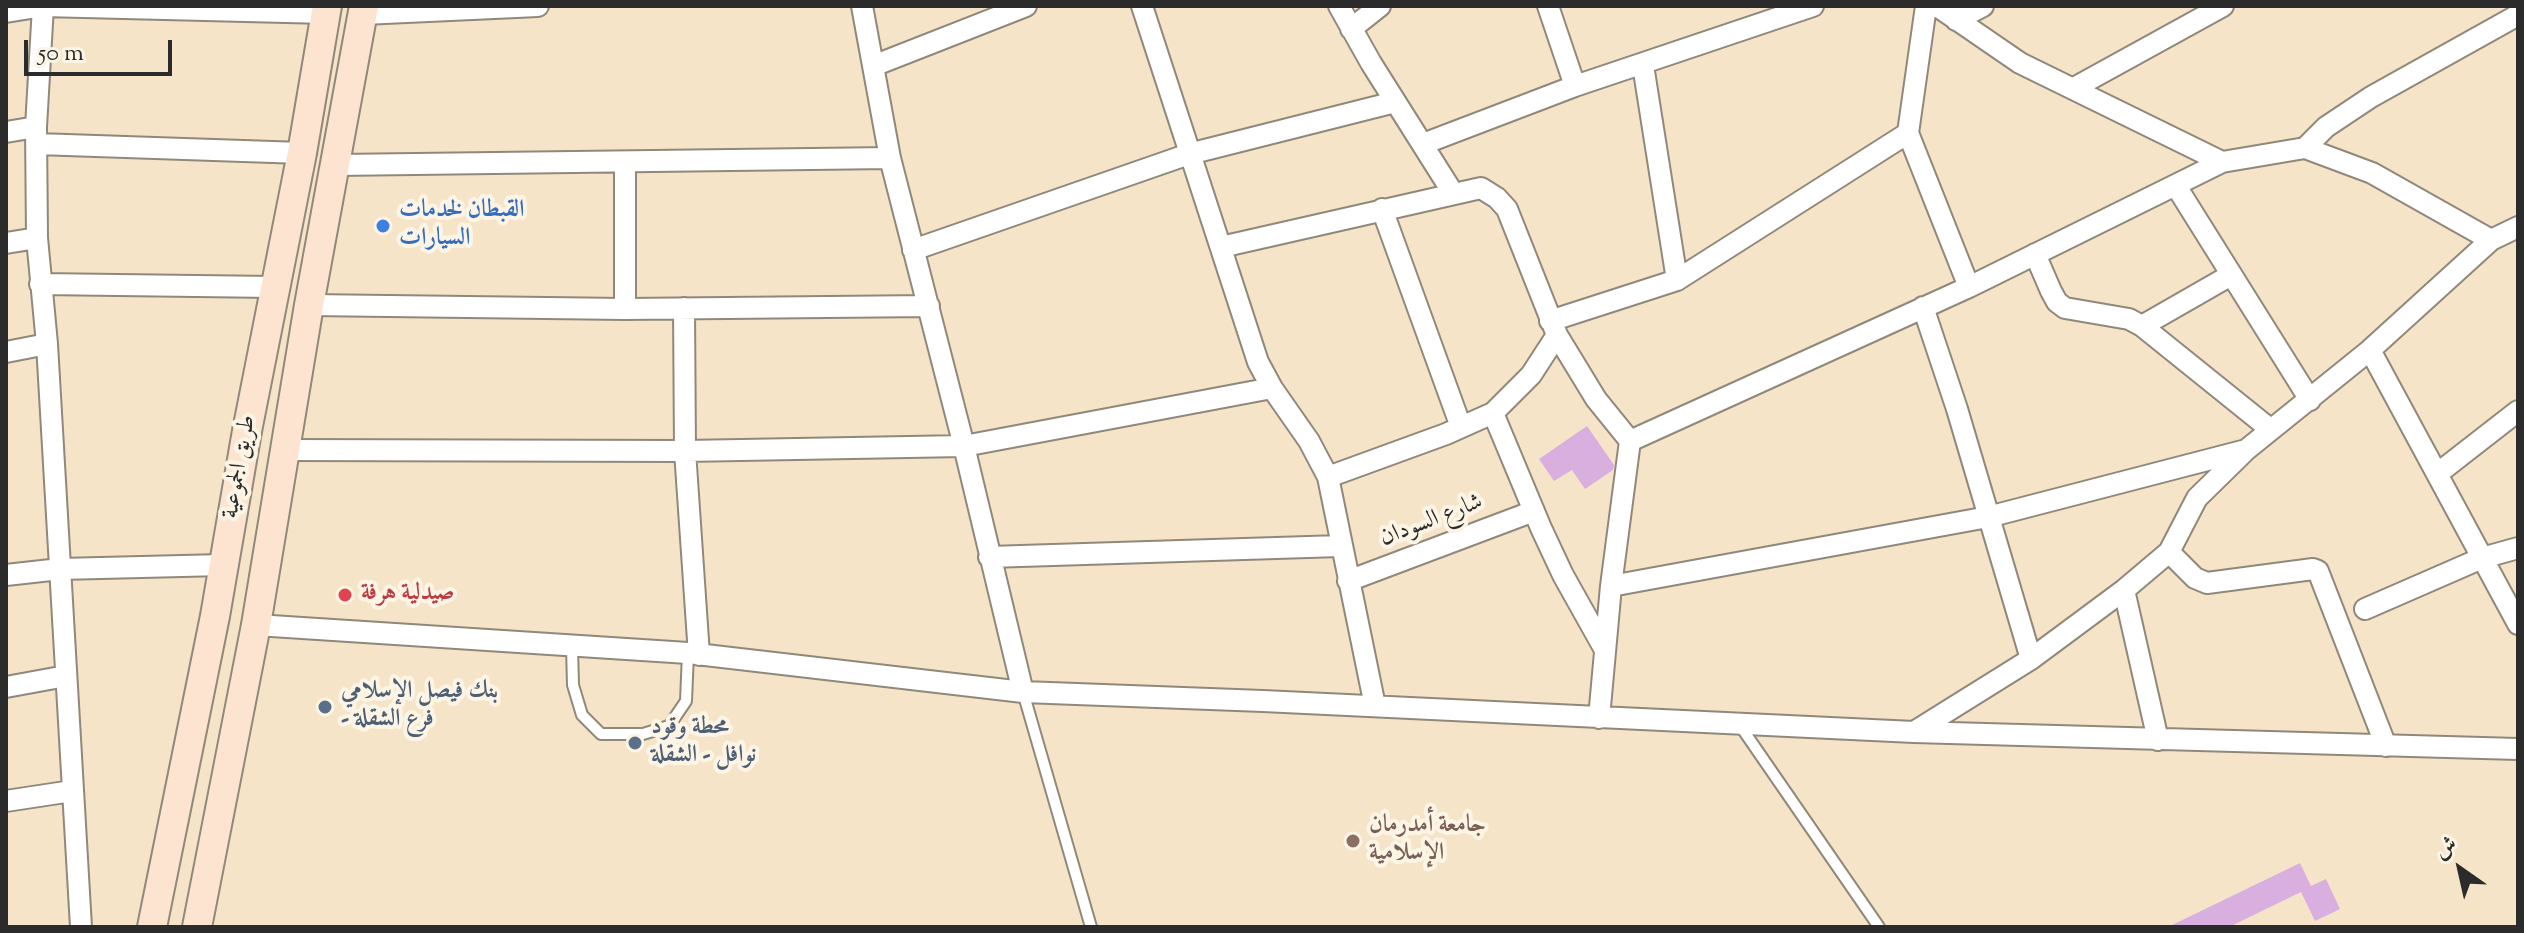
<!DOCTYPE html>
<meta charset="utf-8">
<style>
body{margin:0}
#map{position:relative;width:2524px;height:933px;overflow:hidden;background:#f6e4c9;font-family:"Sorts Mill Goudy",Amiri,serif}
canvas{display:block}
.frame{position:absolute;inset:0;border:8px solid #2b2b2b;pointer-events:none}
.north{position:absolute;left:2420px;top:829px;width:80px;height:80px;-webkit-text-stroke:6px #fcf5e5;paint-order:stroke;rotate:326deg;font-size:22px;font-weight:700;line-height:32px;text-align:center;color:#2b2b2b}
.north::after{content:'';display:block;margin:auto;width:28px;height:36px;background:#2b2b2b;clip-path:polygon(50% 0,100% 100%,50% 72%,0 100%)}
.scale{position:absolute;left:24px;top:40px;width:148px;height:36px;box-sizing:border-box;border:4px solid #2b2b2b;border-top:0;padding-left:10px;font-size:24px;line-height:28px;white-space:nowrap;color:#2b2b2b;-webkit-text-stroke:6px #fcf5e5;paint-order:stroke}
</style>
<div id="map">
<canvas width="2524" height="933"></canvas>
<div class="frame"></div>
<div class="north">ش</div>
<div class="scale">50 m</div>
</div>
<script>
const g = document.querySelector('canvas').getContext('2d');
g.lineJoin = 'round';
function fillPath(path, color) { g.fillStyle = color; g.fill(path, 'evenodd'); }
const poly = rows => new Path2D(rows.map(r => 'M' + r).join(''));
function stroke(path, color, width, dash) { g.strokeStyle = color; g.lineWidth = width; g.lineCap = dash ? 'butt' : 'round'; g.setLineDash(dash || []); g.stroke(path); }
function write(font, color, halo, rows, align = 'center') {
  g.font = font + ' "Sorts Mill Goudy",Amiri,serif'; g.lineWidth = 8; g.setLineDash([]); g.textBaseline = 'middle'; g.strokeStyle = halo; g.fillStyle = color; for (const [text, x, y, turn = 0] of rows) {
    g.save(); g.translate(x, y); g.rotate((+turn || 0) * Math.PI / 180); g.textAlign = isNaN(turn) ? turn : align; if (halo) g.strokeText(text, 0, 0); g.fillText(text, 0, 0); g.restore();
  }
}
const building = poly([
 [1587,426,1614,465,1613,470,1585,489,1572,470,1554,481,1539,459],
 [2300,863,2311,886,2326,879,2340,909,2315,921,2301,892,2229,927,2168,927]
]);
const lane = poly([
 [572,647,573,685,582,715,601,734,643,734,669,726,686,701,688,653],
 [1023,692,1091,927],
 [1739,724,1879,927]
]);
const street = poly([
 [43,6,36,127,37,238,47,344,81,927],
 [862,6,890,158,964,446,1023,692],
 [1142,6,1258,362,1272,388,1309,441,1328,477,1375,706],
 [1339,6,1371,63,1453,193],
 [1548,6,1575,86],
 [1926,6,1908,133,1969,287],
 [1937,6,2020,63,2222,162],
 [6,12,43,6,326,13],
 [363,14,538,6],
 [1956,20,1983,6],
 [1351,29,1380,6],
 [1643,65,1677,280],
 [873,66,1026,6],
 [2074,88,2223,6],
 [6,132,36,127],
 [37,144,302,153],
 [1423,144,1575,86,1813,6],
 [2305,148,2326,127,2371,97,2518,15],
 [336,165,890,158],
 [2176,186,2310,400],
 [1382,209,1461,427],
 [6,243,37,238],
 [1221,247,1481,188,1497,198,1507,209,1557,335,1596,399,1630,441],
 [913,250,1189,154,1395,102],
 [2035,254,2051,291,2057,302,2065,308,2129,319,2142,326,2270,429],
 [40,284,274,287],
 [309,305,625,309,929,306],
 [1923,307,1957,409,2031,659],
 [684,308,685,451,699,655],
 [625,309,625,162],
 [1550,321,1677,280,1908,133],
 [2142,326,2231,275],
 [2370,350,2518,624],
 [6,352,47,344],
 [1493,413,1541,528,1563,575,1605,650],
 [285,450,685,451,964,446,1272,388],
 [2437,474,2518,411],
 [1328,477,1446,434,1493,413,1531,375,1557,335],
 [2169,552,2195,578,2207,583,2313,569,2318,571,2386,746],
 [989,557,1340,546],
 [6,575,60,569,223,565],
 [1348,581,1534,511],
 [1611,586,1630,441,1969,287,2222,162,2305,148,2372,173,2491,240,2518,227],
 [2124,590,2158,740],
 [2365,609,2482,558,2518,548],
 [256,625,688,653,1023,692,1263,701,1914,732,2518,749],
 [6,687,66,676],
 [1599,718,1611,586,1988,517,2246,450],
 [1914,732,2031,659,2124,590,2169,552,2197,498,2246,450,2370,350,2491,240],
 [6,801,72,791]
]);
const secondary = poly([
 [152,927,215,616,247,431,302,153,327,6],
 [197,927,256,625,309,305,364,6]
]);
const markers = [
 [383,226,8,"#3f7fe0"],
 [345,595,8,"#e0444e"],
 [325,707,8,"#5c6f8a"],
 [635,743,8,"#5c6f8a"],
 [1353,841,8,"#8d6e63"]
];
const shopNames = [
 ["القبطان لخدمات",399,212],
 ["السيارات",399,240]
];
const streetNames = [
 ["طريق الجموعية",241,467,-80],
 ["شارع السودان",1432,522,-21]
];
const healthNames = [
 ["صيدلية هرفة",361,595]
];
const serviceNames = [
 ["بنك فيصل الإسلامي",341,693],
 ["- فرع الشقلة",341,721],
 ["محطة وقود",651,729],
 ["نوافل - الشقلة",651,757]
];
const educationNames = [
 ["جامعة أمدرمان",1369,827],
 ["الإسلامية",1369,855]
];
fillPath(building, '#d8afde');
stroke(lane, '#90887a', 14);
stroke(street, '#90887a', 24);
stroke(secondary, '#90887a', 32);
stroke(lane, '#fff', 10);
stroke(street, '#fff', 20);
stroke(secondary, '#fde4d1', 28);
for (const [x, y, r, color] of markers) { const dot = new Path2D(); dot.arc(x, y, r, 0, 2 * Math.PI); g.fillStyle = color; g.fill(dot); stroke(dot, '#fcf5e5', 3); }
write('bold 24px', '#366cbe', '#fcf5e5', shopNames, 'left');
write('24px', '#2b2b2b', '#fcf5e5', streetNames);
write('bold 24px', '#be3a42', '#fcf5e5', healthNames, 'left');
write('bold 24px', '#4e5e75', '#fcf5e5', serviceNames, 'left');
write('bold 24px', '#785e54', '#fcf5e5', educationNames, 'left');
</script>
